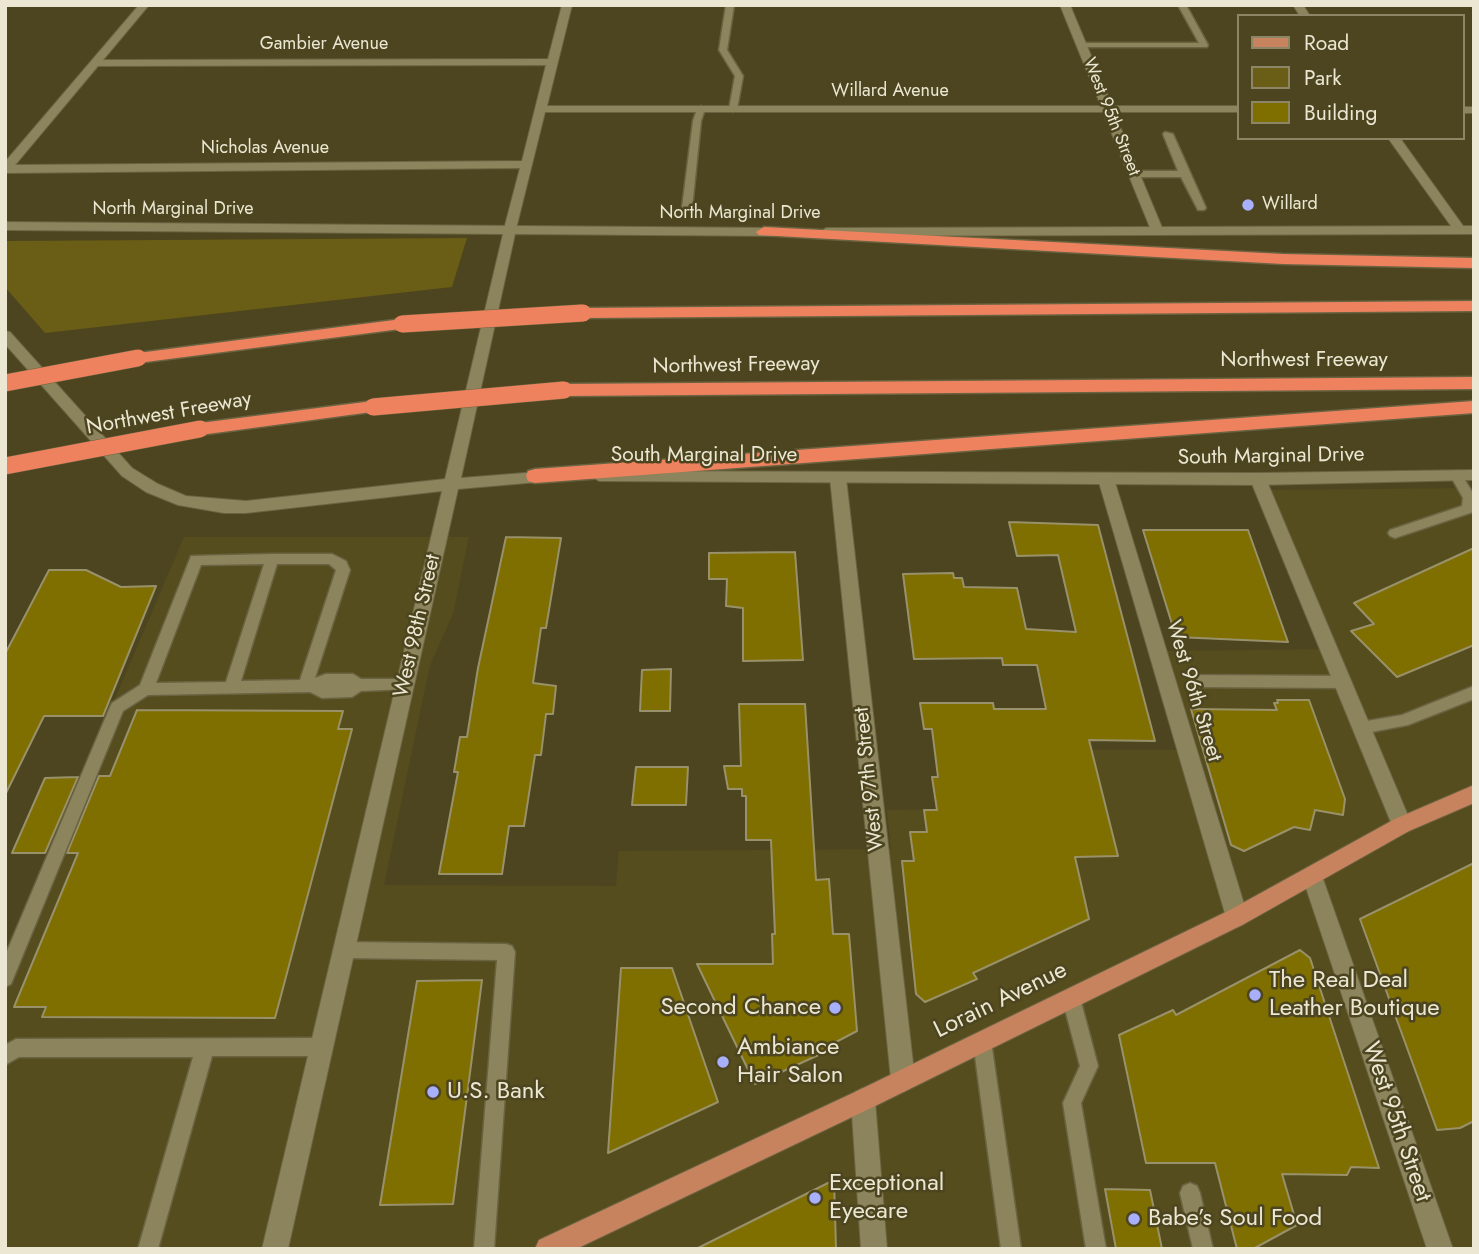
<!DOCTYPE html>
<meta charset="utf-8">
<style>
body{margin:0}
#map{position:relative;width:1479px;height:1254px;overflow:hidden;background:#4c451f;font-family:Jost,sans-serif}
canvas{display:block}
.frame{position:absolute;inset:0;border:7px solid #ebe7d2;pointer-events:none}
.legend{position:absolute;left:1237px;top:14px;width:228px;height:126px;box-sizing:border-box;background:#4c451f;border:2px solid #8c8667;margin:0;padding:9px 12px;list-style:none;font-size:21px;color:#ebe7d2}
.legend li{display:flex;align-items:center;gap:14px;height:35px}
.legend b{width:35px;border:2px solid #8c8667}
</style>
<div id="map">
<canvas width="1479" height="1254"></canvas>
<div class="frame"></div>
<ul class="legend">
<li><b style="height:9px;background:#c7835e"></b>Road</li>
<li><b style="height:19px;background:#6a5d15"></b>Park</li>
<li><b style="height:19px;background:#7f6e00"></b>Building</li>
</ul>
</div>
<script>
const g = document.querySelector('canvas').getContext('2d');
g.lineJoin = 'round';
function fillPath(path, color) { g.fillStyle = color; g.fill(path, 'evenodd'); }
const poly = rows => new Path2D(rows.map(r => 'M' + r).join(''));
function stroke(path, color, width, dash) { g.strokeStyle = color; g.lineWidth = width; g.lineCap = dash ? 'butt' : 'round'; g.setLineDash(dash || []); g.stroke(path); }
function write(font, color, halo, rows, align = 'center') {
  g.font = font + ' Jost,sans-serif'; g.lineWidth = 5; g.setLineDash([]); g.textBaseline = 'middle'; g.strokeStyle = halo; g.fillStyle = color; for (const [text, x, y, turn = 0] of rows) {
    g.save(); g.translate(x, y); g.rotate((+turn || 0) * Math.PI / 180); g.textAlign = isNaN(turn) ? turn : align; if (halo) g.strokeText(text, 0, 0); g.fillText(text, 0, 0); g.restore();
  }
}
const built = poly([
 [1474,488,1474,1249,5,1249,5,956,184,537,469,537,453,614,430,665,384,885,616,886,619,851,891,849,887,810,1005,808,1052,750,1195,750,1167,651,1336,649,1271,490]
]);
const green = poly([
 [467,238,452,287,45,333,5,287,5,241]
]);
const building = poly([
 [1009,522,1098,525,1155,741,1089,740,1118,856,1075,857,1089,919,973,973,977,979,925,1002,916,994,902,861,914,861,910,832,927,832,924,810,937,810,932,777,938,777,932,729,924,729,920,703,993,703,994,709,1046,709,1037,665,1003,665,1002,658,914,659,903,574,953,573,954,578,962,578,964,587,1017,588,1026,629,1076,632,1058,555,1017,556,1009,522],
 [1143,530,1248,530,1288,642,1176,637,1143,530],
 [506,537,561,538,546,628,541,628,533,683,556,686,553,714,546,714,541,755,535,755,524,826,509,826,502,874,439,874,458,772,454,772,460,737,467,737,478,668,506,537],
 [1474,548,1474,645,1397,677,1351,631,1374,624,1354,603,1474,548],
 [795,552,803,660,743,661,743,608,726,606,727,579,709,579,709,553,795,552],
 [49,570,86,570,121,587,156,586,103,716,44,716,5,795,5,654,49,570],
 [671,669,670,711,640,711,642,670,671,669],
 [1277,700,1309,700,1345,799,1343,815,1315,810,1310,830,1294,827,1244,851,1231,845,1191,709,1277,710,1274,703,1278,703,1277,700],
 [739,704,805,704,816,880,829,879,833,934,849,934,857,1031,834,1043,836,1047,755,1084,697,964,773,964,772,934,775,934,771,840,746,840,746,796,742,796,742,789,728,789,724,766,741,766,739,704],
 [137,710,343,711,338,729,352,729,275,1018,42,1017,46,1007,14,1007,78,853,67,853,99,776,110,776,137,710],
 [636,767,688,767,686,805,632,805,636,767],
 [78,777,45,853,12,853,45,778,78,777],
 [1474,863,1474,1121,1460,1128,1437,1130,1360,919,1474,863],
 [1300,950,1310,958,1379,1168,1351,1167,1347,1175,1282,1174,1297,1225,1253,1249,1237,1249,1215,1163,1146,1163,1119,1035,1173,1010,1176,1015,1300,950],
 [621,968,672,968,718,1102,608,1153,621,968],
 [482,980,453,1204,380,1205,417,981,482,980],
 [834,1180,836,1249,696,1249,834,1180],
 [1105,1189,1150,1190,1162,1249,1116,1249,1105,1189]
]);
const service = poly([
 [726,5,734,5,727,50,743,76,737,109,733,112,729,109,735,76,719,50,726,5],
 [1178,5,1186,5,1208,45,1207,47,1082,47,1078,45,1082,43,1199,43,1178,5],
 [701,106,705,109,701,121,692,208,687,211,682,208,693,121,697,109,701,106],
 [1165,132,1173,134,1206,208,1204,210,1198,210,1181,177,1134,177,1129,174,1134,171,1178,171,1163,134,1165,132],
 [1456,471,1460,472,1474,495,1473,512,1395,538,1390,536,1388,533,1390,530,1462,506,1463,498,1450,475,1456,471],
 [272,554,332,554,346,561,350,570,315,678,326,674,353,674,361,679,405,679,410,681,412,685,410,689,361,691,352,697,322,698,310,692,148,695,123,711,11,984,5,987,5,956,110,707,112,703,140,685,191,556,272,554],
 [264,564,226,682,156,683,201,565,264,564],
 [277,564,329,564,336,570,300,680,241,681,277,564],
 [1197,675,1343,676,1348,678,1350,682,1348,686,1343,688,1197,687,1192,685,1190,681,1192,677,1197,675],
 [1474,686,1474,699,1408,725,1361,734,1356,732,1353,728,1356,724,1361,722,1402,715,1474,686],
 [344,942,506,944,512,946,515,952,494,1249,474,1249,497,960,344,958,338,956,335,950,338,944,344,942],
 [1071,989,1077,992,1080,998,1098,1066,1081,1103,1106,1249,1086,1249,1063,1103,1080,1066,1062,998,1065,992,1071,989],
 [982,1032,988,1035,991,1041,1021,1249,1001,1249,973,1041,976,1035,982,1032],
 [321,1038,327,1041,330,1047,327,1053,321,1056,212,1056,158,1249,138,1249,193,1057,19,1057,5,1065,5,1045,16,1039,321,1038],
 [1190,1183,1197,1186,1200,1193,1213,1249,1193,1249,1180,1193,1183,1186,1190,1183]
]);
const minor = poly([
 [139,5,149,5,103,60,548,59,562,5,572,5,547,106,1101,106,1060,5,1070,5,1112,106,1239,106,1239,112,1114,112,1163,230,1157,234,1151,230,1103,112,545,112,516,229,510,233,504,229,520,168,5,173,5,162,139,5],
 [546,65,522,161,15,165,98,66,546,65],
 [1293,5,1303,5,1310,16,1300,16,1293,5],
 [1463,107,1474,107,1474,113,1463,113,1463,107],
 [1388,138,1400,138,1466,230,1464,233,1456,233,1388,138],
 [838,473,846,478,915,1080,911,1088,903,1092,895,1088,891,1080,830,478,838,473],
 [1106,473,1114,479,1248,917,1244,924,1237,927,1230,924,1226,917,1098,479,1106,473],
 [1258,473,1266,479,1412,825,1409,831,1402,834,1395,831,1392,825,1250,479,1258,473],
 [1312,866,1319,869,1322,876,1453,1249,1427,1249,1302,876,1305,869,1312,866],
 [863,1088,871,1092,875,1100,887,1249,861,1249,851,1100,855,1092,863,1088]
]);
const tertiary = poly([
 [5,222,781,228,787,232,781,236,515,234,461,478,550,471,558,476,550,481,458,489,288,1249,262,1249,442,491,246,513,224,513,178,505,146,492,122,476,5,344,5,331,10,332,132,468,158,484,186,496,246,501,445,479,503,234,5,230,5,222],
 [1474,226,1474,234,826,236,820,232,826,228,1474,226],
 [1474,470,1474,480,1258,485,599,481,591,476,599,471,1258,473,1474,470]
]);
const primary = poly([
 [1474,785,1474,803,1409,831,1244,924,871,1108,576,1249,535,1249,539,1240,855,1092,1230,910,1395,819,1474,785]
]);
const motorway = poly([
 [764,227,1283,254,1474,258,1474,268,1283,264,759,235,756,232,764,227],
 [1474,301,1474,311,583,318,575,313,583,308,1474,301],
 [402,319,410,324,408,328,138,363,130,358,138,353,402,319],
 [1474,377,1474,389,564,396,555,390,564,384,1474,377],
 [373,401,379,403,382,407,379,411,200,435,191,429,200,423,373,401],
 [1474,401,1474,413,535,483,528,481,526,476,528,471,535,469,1474,401]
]);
const motorwayBridge = poly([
 [402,324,583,313],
 [5,383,138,358],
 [373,407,564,390],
 [5,466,200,429]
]);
const markers = [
 [1248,205,7,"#a8b0fc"],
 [1255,995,7,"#a8b0fc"],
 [835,1008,7,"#a8b0fc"],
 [723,1062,7,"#a8b0fc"],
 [433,1092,7,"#a8b0fc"],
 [815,1198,7,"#a8b0fc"],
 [1134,1219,7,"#a8b0fc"]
];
const farStreetnames = [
 ["Gambier Avenue",324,45],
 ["Willard Avenue",890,92],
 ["West 95th Street",1111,117,68],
 ["Nicholas Avenue",265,149],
 ["North Marginal Drive",173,210],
 ["North Marginal Drive",740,214]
];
const farPoinames = [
 ["Willard",1262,205]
];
const streetNames = [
 ["Northwest Freeway",1304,361],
 ["Northwest Freeway",736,366,-1],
 ["Northwest Freeway",169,414,-10],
 ["South Marginal Drive",704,456],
 ["South Marginal Drive",1271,457,-1],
 ["West 98th Street",418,626,-77],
 ["West 96th Street",1193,691,73],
 ["West 97th Street",870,779,-96]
];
const nearPoinames = [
 ["The Real Deal",1269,981],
 ["Leather Boutique",1269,1009],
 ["Second Chance",821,1008,"right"],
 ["Ambiance",737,1048],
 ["Hair Salon",737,1076],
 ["U.S. Bank",447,1092],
 ["Exceptional",829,1184],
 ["Eyecare",829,1212],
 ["Babe’s Soul Food",1148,1219]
];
const nearStreetnames = [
 ["Lorain Avenue",1001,1001,-26],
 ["West 95th Street",1396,1122,71]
];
fillPath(built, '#564d1e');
fillPath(green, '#6a5d15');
fillPath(building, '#7f6e00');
stroke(building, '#999169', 2);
stroke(service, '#6a6341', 3);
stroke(minor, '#6a6341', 2);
stroke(tertiary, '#6a6341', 2);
stroke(primary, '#6a6341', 2);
stroke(motorway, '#6a6341', 3);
fillPath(service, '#8c845d');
fillPath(minor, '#8c845d');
fillPath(tertiary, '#8c845d');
fillPath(primary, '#c7835e');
fillPath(motorway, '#ee825f');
stroke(motorwayBridge, '#6a6341', 18, []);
stroke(motorwayBridge, '#ee825f', 17);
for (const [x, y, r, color] of markers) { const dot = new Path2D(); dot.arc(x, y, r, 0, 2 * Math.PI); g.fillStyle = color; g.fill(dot); stroke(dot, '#4c451f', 2.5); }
write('18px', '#ebe7d2', '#4c451f', farStreetnames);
write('18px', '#ebe7d2', '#4c451f', farPoinames, 'left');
write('21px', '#ebe7d2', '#4c451f', streetNames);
write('24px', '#ebe7d2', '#4c451f', nearPoinames, 'left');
write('24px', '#ebe7d2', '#4c451f', nearStreetnames);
</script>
